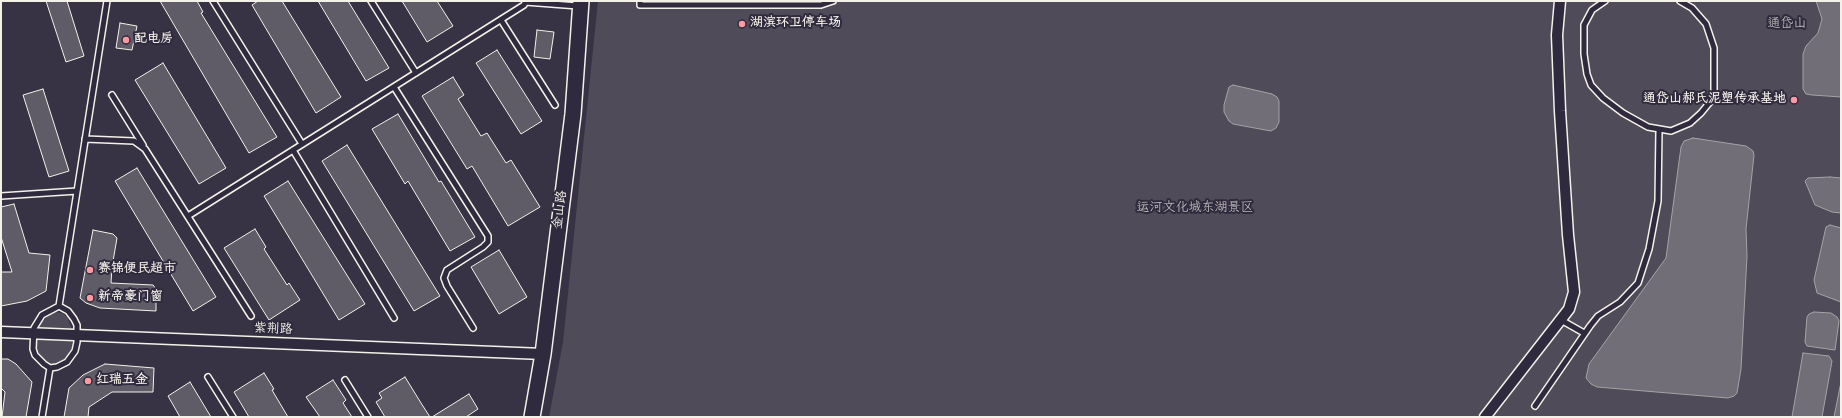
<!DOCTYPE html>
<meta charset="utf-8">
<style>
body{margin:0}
#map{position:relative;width:1842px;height:418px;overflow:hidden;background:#373244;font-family:"Indie Flower",sans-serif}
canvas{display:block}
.frame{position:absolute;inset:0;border:2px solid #f4f1e8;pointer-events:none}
</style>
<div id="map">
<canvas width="1842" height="418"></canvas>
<div class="frame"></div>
</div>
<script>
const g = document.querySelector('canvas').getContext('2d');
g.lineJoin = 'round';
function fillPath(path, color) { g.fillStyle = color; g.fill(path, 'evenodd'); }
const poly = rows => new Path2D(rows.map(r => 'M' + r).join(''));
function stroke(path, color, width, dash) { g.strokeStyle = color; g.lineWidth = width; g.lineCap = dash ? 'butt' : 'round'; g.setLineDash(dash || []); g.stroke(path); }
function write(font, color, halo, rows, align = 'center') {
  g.font = font + ' "Indie Flower","LXGW WenKai TC",sans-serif'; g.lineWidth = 4; g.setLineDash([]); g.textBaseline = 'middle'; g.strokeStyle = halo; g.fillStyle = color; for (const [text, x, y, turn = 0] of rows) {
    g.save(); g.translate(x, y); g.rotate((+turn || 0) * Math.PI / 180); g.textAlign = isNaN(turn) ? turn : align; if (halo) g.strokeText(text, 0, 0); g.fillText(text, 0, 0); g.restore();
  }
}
const green = poly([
 [598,1,1841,1,1841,417,549,417,563,342],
 [54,312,62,313,67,317,73,332,38,331,42,321],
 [37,339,73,341,71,351,65,359,54,365,42,358,38,353,36,347]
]);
const water = poly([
 [1816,1,1841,1,1841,97,1812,95,1806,94,1803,89,1803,54,1806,46,1818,33,1822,19,1816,1],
 [1233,85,1272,94,1277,97,1279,101,1279,122,1276,128,1271,131,1233,124,1229,121,1224,112,1224,105,1229,87,1233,85],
 [1693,138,1746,146,1753,151,1754,155,1746,229,1747,256,1741,369,1737,393,1734,396,1728,398,1597,387,1591,384,1586,378,1589,364,1666,258,1681,147,1684,141,1693,138],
 [1830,177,1841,178,1841,213,1832,212,1815,205,1805,181,1808,178,1830,177],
 [1830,225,1841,228,1841,302,1817,293,1814,280,1826,227,1830,225],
 [1814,312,1831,313,1837,317,1839,321,1835,350,1807,346,1805,342,1807,317,1809,314,1814,312],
 [1803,353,1829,356,1832,361,1822,417,1792,417,1803,353],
 [1841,382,1841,417,1834,417,1841,382]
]);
const building = poly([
 [46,1,67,1,84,56,66,62,46,1],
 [160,1,197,1,203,12,201,13,277,137,249,153,160,1],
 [258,1,282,1,341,97,316,113,252,5,258,1],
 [318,1,348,1,389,68,366,81,318,1],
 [402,1,437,1,453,26,427,42,402,1],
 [120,23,137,26,132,50,116,48,120,23],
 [537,30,554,32,550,59,534,57,537,30],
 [497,50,542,121,521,134,476,63,497,50],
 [163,63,226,168,199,184,135,80,163,63],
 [453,77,464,95,458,99,481,136,487,133,506,163,511,160,540,207,508,226,472,166,467,169,422,96,453,77],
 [43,89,69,171,49,177,23,95,43,89],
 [398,114,439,182,441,181,475,237,450,251,408,181,405,184,372,129,398,114],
 [347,145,440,296,414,311,322,161,347,145],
 [137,168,216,297,193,311,115,181,137,168],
 [288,181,365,304,339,320,264,196,288,181],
 [14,204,29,253,50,255,46,291,27,301,1,306,1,272,12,272,1,237,1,207,14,204],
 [255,229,266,247,264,249,287,285,289,283,300,300,269,320,224,248,255,229],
 [93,230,113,234,117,238,112,267,111,283,153,285,156,289,156,311,100,308,86,303,80,298,93,230],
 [499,250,527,297,499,314,471,267,499,250],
 [1,359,8,359,16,364,32,382,26,417,2,417,5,392,1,388,1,359],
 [105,364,154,368,153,392,112,392,89,407,88,417,64,417,69,388,83,375,105,364],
 [264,373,274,389,272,390,288,417,249,417,234,392,264,373],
 [405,377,421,403,430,417,385,417,376,402,382,398,379,393,405,377],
 [333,380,346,400,343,403,352,417,320,417,306,397,333,380],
 [190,382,211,417,180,417,168,396,190,382],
 [469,394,478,409,466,417,432,417,469,394]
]);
const lane = poly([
 [213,1,302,144],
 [371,1,416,73],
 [640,1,640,5,821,5,833,1],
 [1605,1,1592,10,1584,25,1584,54,1587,74,1591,85,1603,98,1623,113,1648,127,1671,131,1690,123,1701,113,1710,102,1714,91,1714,48,1706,24,1692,8,1680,1],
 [525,2,578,6],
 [501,20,555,105],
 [394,87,488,236,488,242,483,247,447,270,444,278,447,286,473,328],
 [112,95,143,145],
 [85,139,134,141,145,149,251,316],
 [293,150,394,318],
 [1,196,77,191],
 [188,216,524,5,526,1],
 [59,306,107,1],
 [59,306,68,311,74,319,77,325,77,342,75,351,67,362,57,367,50,368,44,364,35,355,33,349,34,328,42,315,59,306],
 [1561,320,1584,333],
 [208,377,233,417],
 [345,380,368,417],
 [1535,406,1590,326,1598,316,1620,302,1638,283,1649,249,1658,201,1659,130],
 [42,417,50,368]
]);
const street = poly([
 [1,332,543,354],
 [1485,417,1569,309,1574,292,1568,235,1560,111,1557,35,1560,1]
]);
const secondary = poly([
 [532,417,543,354,573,114,581,1]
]);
const markers = [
 [742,24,4,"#ff9aa2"],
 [126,40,4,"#ff9aa2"],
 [1794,100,4,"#ff9aa2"],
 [90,270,4,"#ff9aa2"],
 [90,298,4,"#ff9aa2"],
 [88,381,4,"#ff9aa2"]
];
const poiNames = [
 ["湖滨环卫停车场",750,24],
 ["配电房",134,40],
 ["通岱山郝氏泥塑传承基地",1786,100,"right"],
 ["赛锦便民超市",98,270],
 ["新帝豪门窗",98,298],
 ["红瑞五金",96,381]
];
const parkNames = [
 ["通岱山",1787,25],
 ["运河文化城东湖景区",1195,209]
];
const streetNames = [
 ["金山路",561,210,-83],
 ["紫荆路",273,330,2]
];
fillPath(green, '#504b59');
fillPath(water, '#726e77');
stroke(water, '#a6a2a4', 1);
fillPath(building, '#5f5c67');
stroke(building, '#f4f1e8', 1);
stroke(lane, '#f4f1e8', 8);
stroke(street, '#f4f1e8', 13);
stroke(secondary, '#f4f1e8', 18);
stroke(lane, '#2f2a3d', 5);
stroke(street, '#2f2a3d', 10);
stroke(secondary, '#2f2a3d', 15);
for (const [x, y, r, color] of markers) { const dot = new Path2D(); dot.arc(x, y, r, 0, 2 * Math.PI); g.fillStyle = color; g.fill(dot); stroke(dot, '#2f2a3d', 1.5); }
write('bold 13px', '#f4f1e8', '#2f2a3d', poiNames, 'left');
write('13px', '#bbb7b6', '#2f2a3d', parkNames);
write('13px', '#f4f1e8', '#2f2a3d', streetNames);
</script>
